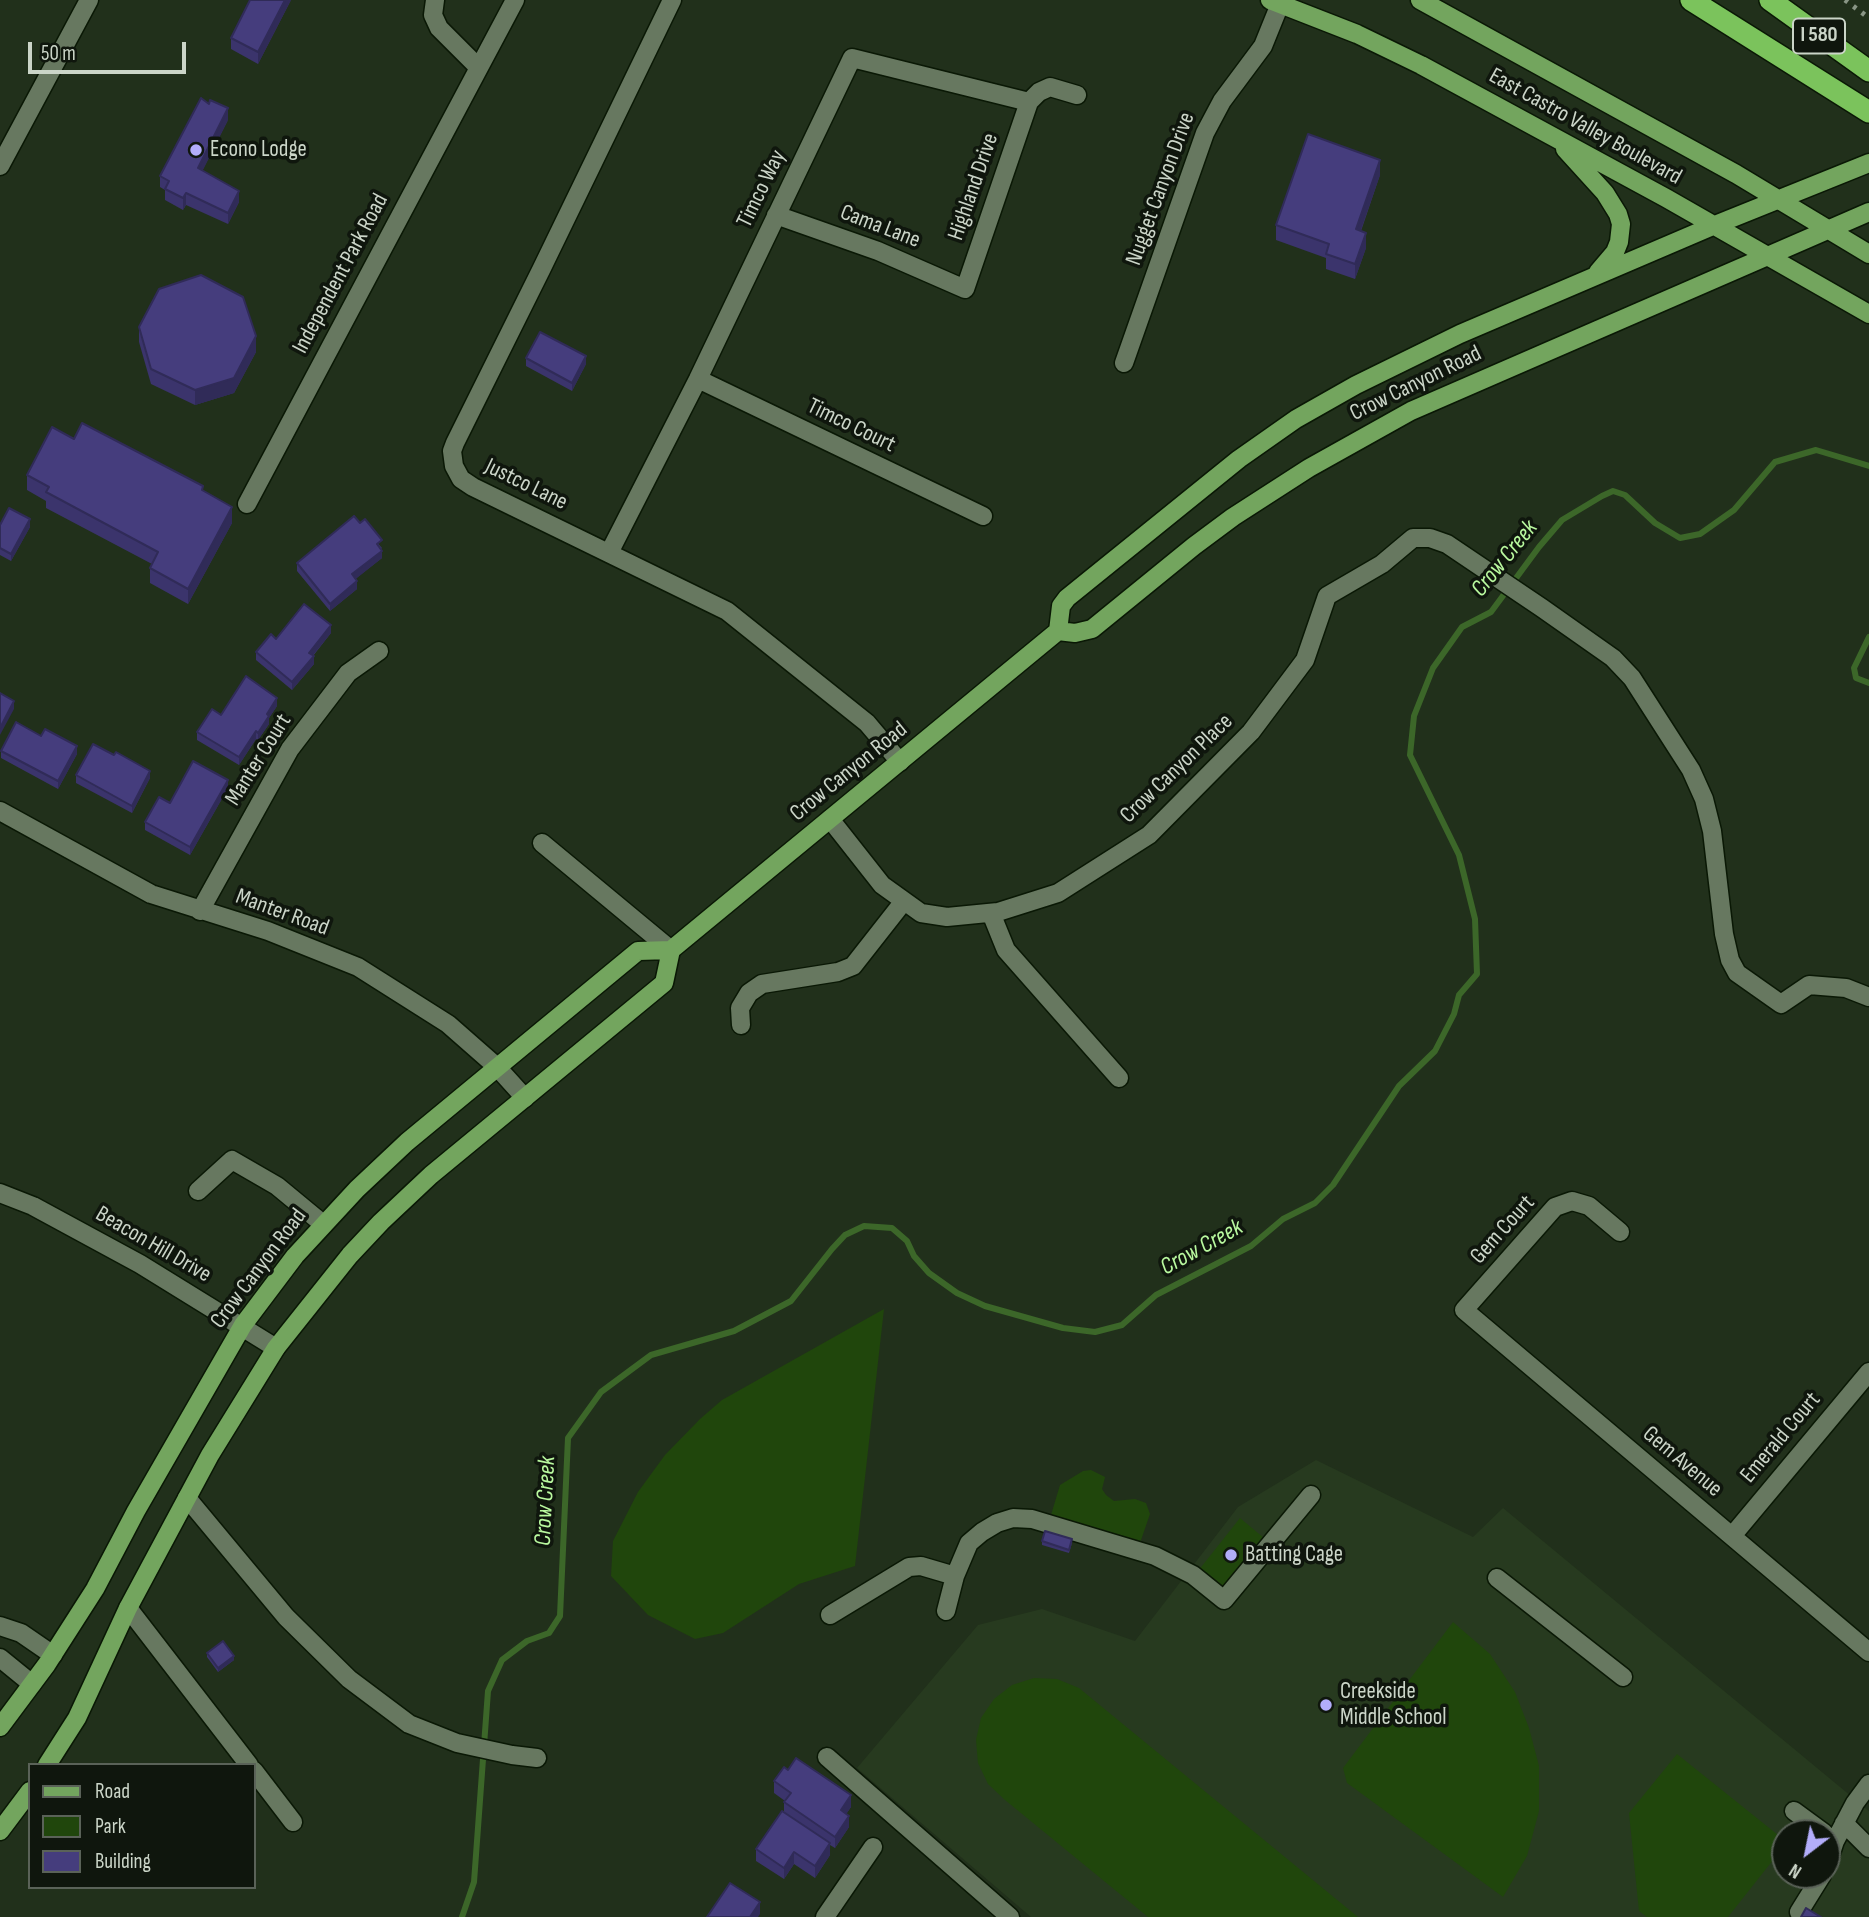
<!DOCTYPE html>
<style>
body{margin:0}
#map{position:relative;width:1869px;height:1917px;overflow:hidden;background:#21301b;font-family:"Sofia Sans Condensed",sans-serif}
canvas{display:block}
.legend{position:absolute;left:28px;top:1763px;width:228px;height:126px;box-sizing:border-box;background:#0f160d;border:2px solid #5a6258;margin:0;padding:9px 12px;list-style:none;font-size:21px;color:#cbd5c8}
.legend li{display:flex;align-items:center;gap:14px;height:35px}
.legend b{width:35px;border:2px solid #5a6258}
.north{position:absolute;left:1771px;top:1819px;width:70px;height:70px;box-sizing:border-box;background:#0f160d;border:2px solid #5a6258;border-radius:50%;rotate:212deg;font-size:19px;font-weight:700;line-height:28px;text-align:center;color:#cbd5c8}
.north::after{content:'';display:block;margin:auto;width:24px;height:32px;background:#b2adfa;clip-path:polygon(50% 0,100% 100%,50% 72%,0 100%)}
.scale{position:absolute;left:28px;top:42px;width:158px;height:32px;box-sizing:border-box;border:4px solid #cbd5c8;border-top:0;padding-left:9px;font-size:21px;line-height:24px;white-space:nowrap;color:#cbd5c8;-webkit-text-stroke:5px #0f160d;paint-order:stroke}
</style>
<div id="map">
<canvas width="1869" height="1917"></canvas>
<ul class="legend">
<li><b style="height:9px;background:#73a55e"></b>Road</li>
<li><b style="height:19px;background:#20460c"></b>Park</li>
<li><b style="height:19px;background:#453d7d"></b>Building</li>
</ul>
<div class="north">N</div>
<div class="scale">50 m</div>
</div>
<script>
const g = document.querySelector('canvas').getContext('2d');
g.lineJoin = 'round';
function fillPath(path, color) { g.fillStyle = color; g.fill(path, 'evenodd'); }
const poly = rows => new Path2D(rows.map(r => 'M' + r).join(''));
function stroke(path, color, width, dash) { g.strokeStyle = color; g.lineWidth = width; g.lineCap = dash ? 'butt' : 'round'; g.setLineDash(dash || []); g.stroke(path); }
function write(font, color, halo, rows, align = 'center') {
  g.font = font + ' "Sofia Sans Condensed",sans-serif'; g.lineWidth = 7; g.setLineDash([]); g.textBaseline = 'middle'; g.strokeStyle = halo; g.fillStyle = color; for (const [text, x, y, turn = 0] of rows) {
    g.save(); g.translate(x, y); g.rotate((+turn || 0) * Math.PI / 180); g.textAlign = isNaN(turn) ? turn : align; if (halo) g.strokeText(text, 0, 0); g.fillText(text, 0, 0); g.restore();
  }
}
const built = poly([
 [1316,1460,1473,1537,1503,1508,1869,1811,1869,1917,1031,1917,857,1768,978,1625,1042,1609,1135,1641,1238,1507],
 [1785,1833,1827,1833,1827,1875,1785,1875]
]);
const green = poly([
 [884,1309,855,1566,799,1584,723,1633,695,1639,648,1615,611,1576,613,1541,638,1492,665,1455,700,1419,722,1400],
 [1091,1470,1105,1477,1102,1489,1106,1495,1114,1501,1135,1499,1146,1503,1150,1514,1140,1543,1051,1515,1060,1485,1083,1471],
 [1240,1518,1264,1538,1222,1590,1198,1571],
 [1453,1622,1490,1654,1515,1692,1529,1728,1539,1766,1539,1811,1527,1856,1503,1897,1347,1783,1343,1768],
 [1034,1678,1057,1679,1079,1688,1358,1917,1148,1917,1005,1800,988,1784,978,1763,976,1740,981,1718,994,1699,1012,1685],
 [1677,1754,1778,1835,1781,1850,1728,1917,1647,1917,1639,1911,1629,1813]
]);
const stream = poly([
 [1869,637,1854,668,1856,678,1869,683],
 [462,1917,474,1882,488,1691,502,1660,527,1641,549,1633,560,1616,568,1438,601,1392,651,1355,734,1331,791,1301,832,1249,845,1235,864,1226,892,1228,907,1241,914,1256,929,1273,957,1293,985,1306,1063,1328,1095,1332,1122,1325,1156,1295,1251,1246,1283,1219,1315,1203,1333,1185,1399,1086,1435,1051,1454,1014,1459,995,1477,974,1475,919,1459,855,1410,755,1414,716,1433,668,1462,627,1491,612,1539,547,1562,520,1602,496,1613,491,1625,495,1655,523,1680,538,1700,534,1734,510,1775,462,1816,450,1869,466]
]);
const minor = poly([
 [435,0,433,15,439,28,479,68],
 [672,0,541,270,455,443,452,451,454,466,461,479,473,487,727,611,867,723,900,762],
 [0,166,89,0],
 [776,215,878,251,965,289,1029,102],
 [1124,363,1205,133,1222,101,1263,46,1280,4],
 [698,379,983,516],
 [247,504,515,0],
 [609,553,698,379,852,58,1029,102,1039,92,1050,87,1077,95],
 [0,811,151,894,268,931,358,967,448,1024,497,1067,525,1098],
 [830,819,882,885,921,913,947,917,998,912,1058,893,1149,835,1251,732,1305,660,1327,596,1382,564,1413,538,1430,538,1447,544,1542,608,1613,658,1632,678,1691,770,1704,799,1712,831,1724,934,1730,960,1737,973,1781,1004,1809,985,1846,988,1869,997],
 [542,843,671,950],
 [200,911,290,749,348,673,379,651],
 [991,913,1006,950,1119,1078],
 [741,1025,740,1008,749,993,762,984,838,972,853,966,904,901],
 [198,1191,232,1160,277,1186,323,1224],
 [0,1193,33,1206,140,1264,276,1348],
 [1620,1232,1589,1206,1572,1201,1555,1207,1464,1310,1869,1652],
 [187,1498,286,1617,349,1679,409,1724,457,1743,512,1755,537,1758],
 [1732,1536,1869,1372],
 [955,1576,969,1543,982,1532,997,1523,1013,1518,1032,1519,1155,1556,1193,1575,1224,1600,1311,1495],
 [1497,1578,1623,1677],
 [128,1608,249,1765],
 [830,1615,909,1567,921,1566,955,1576,946,1611],
 [0,1626,21,1633,53,1655],
 [0,1658,32,1684],
 [827,1757,1010,1917],
 [254,1771,293,1822],
 [1794,1811,1824,1833],
 [1844,1823,1869,1848],
 [1827,1865,1835,1841,1855,1803,1869,1784],
 [1799,1912,1822,1875],
 [825,1917,873,1847]
]);
const major = poly([
 [1270,0,1357,34,1421,65,1666,198,1869,314],
 [1420,0,1736,174,1869,254],
 [1565,149,1605,193,1618,214,1621,224,1619,242,1615,252,1598,272],
 [1058,631,1075,633,1092,629,1194,546,1233,517,1309,468,1411,411,1869,212],
 [0,1727,47,1664,95,1589,136,1511,243,1325,295,1256,357,1189,407,1142,638,951,671,950],
 [47,1765,77,1718,128,1608,210,1455,276,1348,350,1255,381,1222,431,1175,664,983,671,950,1058,631,1061,606,1067,598,1239,459,1296,419,1356,385,1460,334,1715,225,1869,163],
 [0,1831,30,1791]
]);
const highway = poly([
 [1691,0,1869,112],
 [1770,0,1869,71]
]);
const rail = poly([
 [1845,0,1869,18]
]);
const wall = poly([
 [291,0,258,64,231,49,231,38],
 [228,120,202,171,239,202,228,224,186,205,183,210,165,200,165,190,160,187,160,176],
 [1380,175,1361,231,1366,248,1355,279,1326,269,1326,258,1276,240,1276,225],
 [139,327,256,352,234,393,195,405,151,384,139,342],
 [526,358,586,364,572,391,526,366],
 [74,439,203,491,232,523,188,604,150,583,150,568,152,564,46,508,46,501,27,490,27,475],
 [360,523,382,548,381,549,382,558,355,579,357,589,330,611,297,571,297,563],
 [0,525,30,527,11,561,0,555],
 [331,633,313,656,314,664,292,690,256,660,256,652,276,639],
 [277,706,269,718,269,724,258,740,256,739,239,765,197,740,197,732,221,715],
 [41,736,77,754,58,789,1,758,1,751],
 [114,755,150,778,132,813,76,783,76,775],
 [228,788,190,855,145,830,145,822,170,803],
 [1042,1541,1072,1543,1069,1553,1042,1545],
 [207,1653,234,1660,218,1672,207,1657],
 [774,1781,851,1807,846,1814,849,1827,835,1848,830,1845,830,1855,815,1878,794,1864,784,1879,756,1861,756,1849,784,1813,784,1802,785,1801,774,1793]
]);
const shadedWall = poly([
 [285,0,291,0,258,64,258,52],
 [228,108,228,120,198,180,198,168],
 [1380,160,1380,175,1356,244,1356,229],
 [239,191,239,202,228,224,228,213],
 [186,193,186,205,183,210,183,198],
 [1366,233,1366,248,1355,279,1355,264],
 [256,336,256,352,234,393,195,405,195,390],
 [586,356,586,364,572,391,572,383],
 [232,507,232,523,188,604,188,589],
 [30,519,30,527,11,561,11,554],
 [382,551,382,558,352,582,352,574],
 [357,581,357,589,330,611,330,604],
 [331,625,331,633,309,660,309,653],
 [314,656,314,664,292,690,292,682],
 [277,698,277,706,269,718,269,724,258,740,258,733,267,714],
 [14,701,14,709,0,735,0,728],
 [256,731,256,739,239,765,239,757],
 [77,746,77,754,58,789,58,781],
 [150,771,150,778,132,813,132,806],
 [228,780,228,788,190,855,190,847],
 [234,1656,234,1660,218,1672,218,1668],
 [851,1795,851,1807,841,1822,841,1810],
 [849,1816,849,1827,835,1848,835,1837],
 [830,1843,830,1855,815,1878,815,1866],
 [794,1852,794,1864,784,1879,784,1868],
 [760,1902,760,1914,758,1917,750,1917]
]);
const building = poly([
 [250,0,285,0,258,52,231,38,250,0],
 [201,98,209,104,210,100,228,108,198,168,239,191,228,213,186,193,183,198,165,189,169,181,160,176,201,98],
 [1308,134,1380,160,1356,229,1366,233,1355,264,1326,254,1329,244,1276,225,1308,134],
 [201,275,243,297,256,336,234,378,195,390,151,369,139,327,159,289,201,275],
 [540,332,586,356,572,383,526,358,540,332],
 [82,423,203,486,202,490,232,507,188,589,150,568,158,552,46,492,49,487,27,475,52,427,74,439,82,423],
 [9,508,30,519,11,554,0,548,0,525,9,508],
 [354,516,360,523,365,519,382,540,377,544,382,551,352,574,357,581,330,604,297,563,354,516],
 [304,604,331,625,309,653,314,656,292,682,256,652,271,634,276,639,304,604],
 [246,676,277,698,267,714,269,716,258,733,256,731,239,757,197,732,212,709,221,715,246,676],
 [0,693,14,701,0,728,0,693],
 [16,722,41,736,45,729,77,746,58,781,1,751,16,722],
 [93,744,114,755,116,752,150,771,132,806,76,775,93,744],
 [193,761,228,780,190,847,145,822,159,797,170,803,193,761],
 [1045,1531,1072,1539,1069,1550,1042,1541,1045,1531],
 [223,1641,234,1656,218,1668,207,1653,223,1641],
 [796,1758,851,1795,841,1810,849,1816,835,1837,784,1802,791,1793,774,1781,784,1767,788,1770,796,1758],
 [782,1811,830,1843,815,1866,794,1852,784,1868,756,1849,782,1811],
 [730,1883,760,1902,750,1917,707,1917,730,1883],
 [1806,1908,1821,1917,1801,1917,1806,1908]
]);
const markers = [
 [196,150,7,"#b2adfa"],
 [1231,1555,7,"#b2adfa"],
 [1326,1705,7,"#b2adfa"]
];
const shields = [
 [1819,36,52]
];
const shieldNames = [
 ["I 580",1819,36]
];
const streetNames = [
 ["East Castro Valley Boulevard",1585,127,29],
 ["Highland Drive",974,187,-71],
 ["Timco Way",762,189,-64],
 ["Nugget Canyon Drive",1161,189,-70],
 ["Cama Lane",880,227,21],
 ["Independent Park Road",341,274,-62],
 ["Crow Canyon Road",1416,384,-26],
 ["Timco Court",851,426,26],
 ["Justco Lane",526,485,26],
 ["Manter Court",259,760,-58],
 ["Crow Canyon Place",1177,769,-44],
 ["Crow Canyon Road",849,772,-39],
 ["Manter Road",282,913,20],
 ["Gem Court",1503,1230,-48],
 ["Beacon Hill Drive",153,1245,30],
 ["Crow Canyon Road",259,1269,-53],
 ["Emerald Court",1781,1438,-50],
 ["Gem Avenue",1682,1462,40]
];
const poiNames = [
 ["Econo Lodge",210,150],
 ["Batting Cage",1245,1555],
 ["Creekside",1340,1692],
 ["Middle School",1340,1718]
];
const waterNames = [
 ["Crow Creek",1505,559,-51],
 ["Crow Creek",1202,1248,-29],
 ["Crow Creek",546,1501,-87]
];
fillPath(built, '#273a1f');
fillPath(green, '#20460c');
stroke(stream, '#3c6729', 6);
stroke(minor, '#0a1805', 21);
stroke(major, '#0a1805', 21);
stroke(highway, '#0a1805', 24);
stroke(minor, '#677860', 18);
stroke(major, '#73a55e', 18);
stroke(highway, '#7bc35c', 21);
stroke(rail, '#899585', 5, [3.5, 7]);
fillPath(wall, '#3b346c');
fillPath(shadedWall, '#302b58');
fillPath(building, '#453d7d');
stroke(building, '#302b58', 2);
for (const [x, y, r, color] of markers) { const dot = new Path2D(); dot.arc(x, y, r, 0, 2 * Math.PI); g.fillStyle = color; g.fill(dot); stroke(dot, '#0f160d', 2.5); }
for (const [x, y, w] of shields) { const box = new Path2D(); box.roundRect(x - w / 2, y - 17.5, w, 35, 5); g.fillStyle = '#0f160d'; g.fill(box); stroke(box, '#cbd5c8', 2); }
write('bold 21px', '#cbd5c8', null, shieldNames);
write('23px', '#cbd5c8', '#0f160d', streetNames);
write('23px', '#cbd5c8', '#0f160d', poiNames, 'left');
write('italic 24px', '#b9f99f', '#0f160d', waterNames);
</script>
